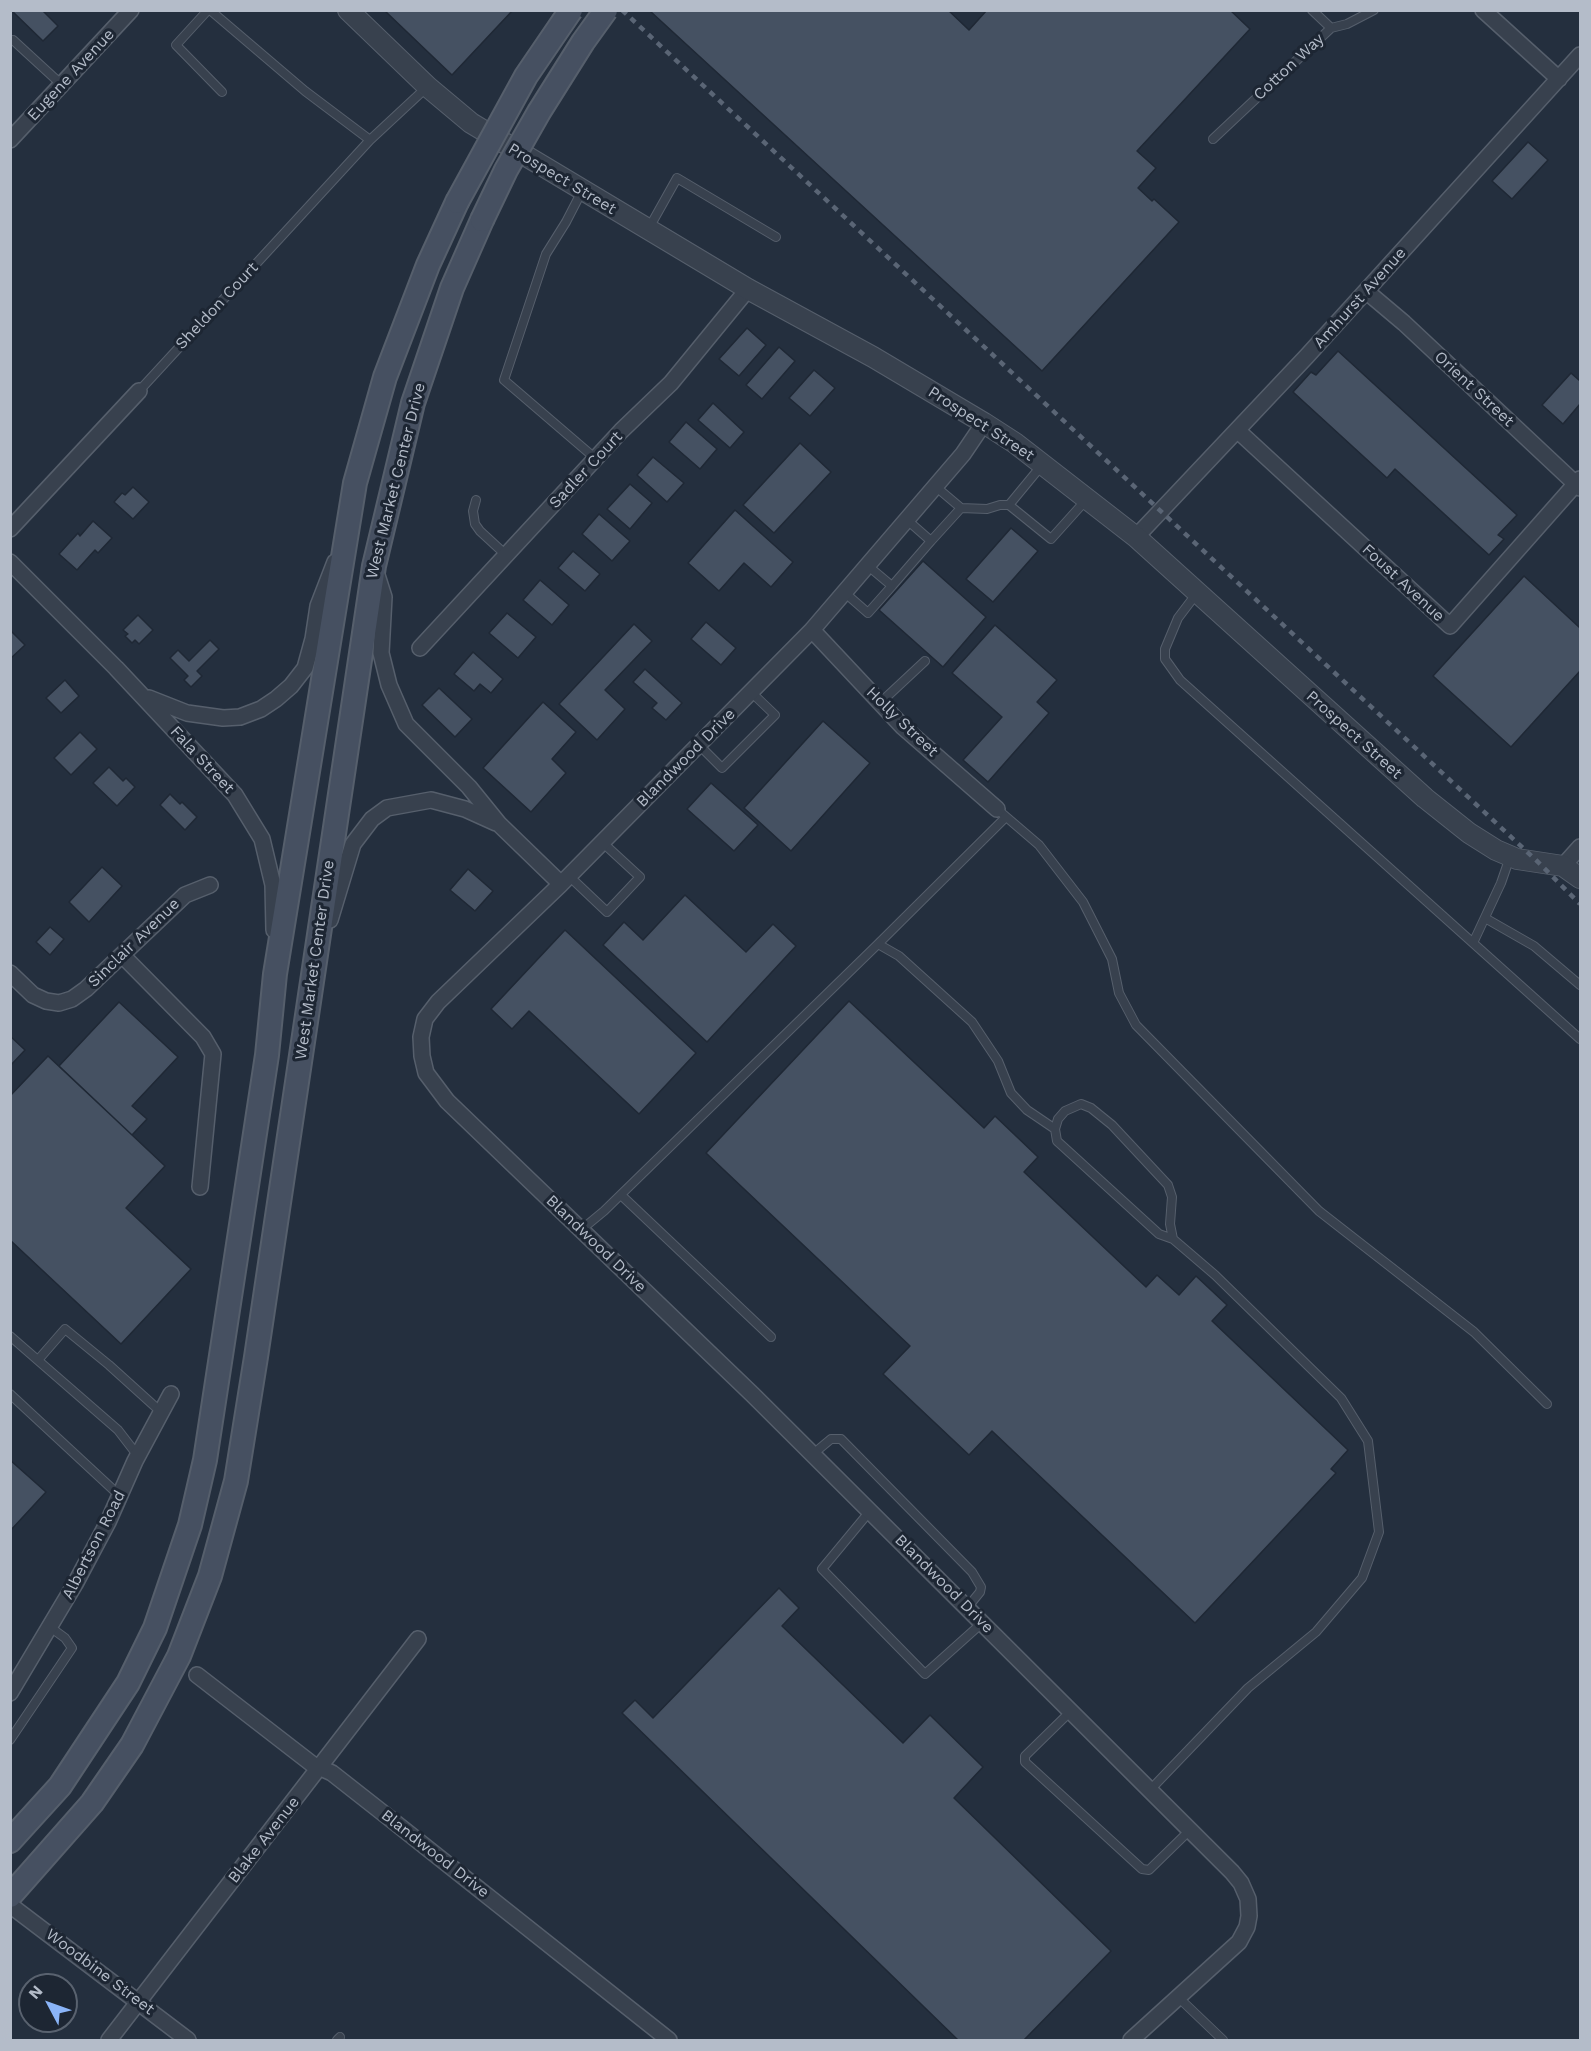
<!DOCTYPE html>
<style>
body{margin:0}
#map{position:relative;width:1591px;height:2051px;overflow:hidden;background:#242f3e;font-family:"Work Sans",sans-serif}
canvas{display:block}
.frame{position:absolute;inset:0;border:12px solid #b4bcc9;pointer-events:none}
.north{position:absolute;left:18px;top:1973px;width:60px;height:60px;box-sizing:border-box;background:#1d2633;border:2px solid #59626f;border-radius:50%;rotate:311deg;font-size:16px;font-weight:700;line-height:24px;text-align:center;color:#b4bcc9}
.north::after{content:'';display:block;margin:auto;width:21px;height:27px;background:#8ab4f8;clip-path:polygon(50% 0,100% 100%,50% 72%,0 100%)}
</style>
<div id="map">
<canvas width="1591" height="2051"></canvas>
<div class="frame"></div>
<div class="north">N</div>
</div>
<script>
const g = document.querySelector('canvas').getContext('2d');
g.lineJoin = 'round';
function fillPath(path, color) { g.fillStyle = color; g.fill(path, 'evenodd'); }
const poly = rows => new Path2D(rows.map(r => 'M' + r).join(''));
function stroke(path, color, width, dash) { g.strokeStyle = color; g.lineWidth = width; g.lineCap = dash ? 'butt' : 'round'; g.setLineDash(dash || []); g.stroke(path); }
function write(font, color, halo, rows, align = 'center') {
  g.font = font + ' "Work Sans",sans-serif'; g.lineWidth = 6; g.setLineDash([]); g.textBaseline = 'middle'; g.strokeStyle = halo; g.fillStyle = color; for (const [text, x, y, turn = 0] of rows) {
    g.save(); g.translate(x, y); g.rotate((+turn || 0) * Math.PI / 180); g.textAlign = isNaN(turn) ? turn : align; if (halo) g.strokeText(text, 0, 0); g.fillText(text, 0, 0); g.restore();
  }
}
const building = poly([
 [11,10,42,10,58,26,43,41,11,10],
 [384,10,513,10,452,75,384,10],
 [948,10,969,30,987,10,1230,10,1250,29,1137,151,1156,168,1138,188,1152,201,1154,199,1179,222,1042,371,650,11,948,10],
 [1528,142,1548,160,1512,199,1492,181,1528,142],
 [747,328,766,345,739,376,719,359,747,328],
 [779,347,795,361,762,399,746,385,779,347],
 [1338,351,1517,515,1498,535,1504,539,1489,555,1395,469,1387,478,1293,392,1311,372,1316,375,1338,351],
 [814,370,835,388,810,416,789,398,814,370],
 [1571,373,1580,381,1580,404,1563,424,1542,405,1571,373],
 [713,403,744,432,730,448,698,420,713,403],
 [686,422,717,449,700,469,669,442,686,422],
 [800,443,831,472,774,533,743,505,800,443],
 [653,457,684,483,667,502,637,475,653,457],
 [630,484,652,503,630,529,607,509,630,484],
 [133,487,149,502,133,519,114,502,122,493,125,495,133,487],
 [735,510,793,562,771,587,744,563,719,591,688,563,735,510],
 [599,514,630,541,612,561,582,534,599,514],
 [93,521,112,538,98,553,95,550,77,570,59,554,78,533,80,536,93,521],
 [1011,528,1038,551,993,602,966,579,1011,528],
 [573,551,600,574,585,591,558,568,573,551],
 [923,561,986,617,943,667,879,610,923,561],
 [1524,576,1580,628,1580,671,1511,747,1433,676,1524,576],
 [540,580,569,605,552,625,523,600,540,580],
 [507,613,536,637,518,658,489,633,507,613],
 [138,615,153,630,139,644,135,640,132,643,125,636,128,634,123,630,138,615],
 [706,622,736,648,721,665,691,639,706,622],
 [634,624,652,641,605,690,625,709,597,740,559,704,634,624],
 [995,625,1057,680,1037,702,1049,713,988,782,963,760,1002,717,952,673,995,625],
 [10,630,25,645,10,659,10,630],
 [210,640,219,649,197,671,202,676,191,687,184,680,188,676,170,658,178,650,189,661,210,640],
 [473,652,503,679,491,693,480,684,474,691,454,674,473,652],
 [645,669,682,703,666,720,652,708,657,703,633,682,645,669],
 [65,680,79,696,61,713,46,698,65,680],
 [439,688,472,719,455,737,422,705,439,688],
 [543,702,576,732,552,759,566,773,531,812,483,768,543,702],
 [823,721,870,763,791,851,744,808,823,721],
 [80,732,97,749,71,775,54,758,80,732],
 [109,767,123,781,126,778,135,787,117,806,93,783,109,767],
 [711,783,758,825,734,851,687,809,711,783],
 [170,794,180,804,182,802,197,817,185,830,160,805,170,794],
 [102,867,122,886,89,922,69,902,102,867],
 [468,869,493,891,475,911,450,890,468,869],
 [685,895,746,952,773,924,796,946,707,1042,603,945,624,922,643,940,685,895],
 [50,927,64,939,50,955,36,942,50,927],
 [565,930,696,1053,639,1114,529,1011,512,1029,491,1009,565,930],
 [849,1001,984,1128,995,1116,1038,1157,1024,1172,1146,1287,1157,1275,1179,1295,1196,1276,1227,1305,1212,1321,1348,1450,1331,1469,1336,1473,1195,1623,992,1431,969,1455,883,1374,910,1346,706,1153,849,1001],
 [119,1002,178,1057,132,1106,147,1119,132,1135,59,1066,119,1002],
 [10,1036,25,1050,10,1066,10,1036],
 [48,1056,165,1166,126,1208,191,1269,121,1344,10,1240,10,1096,48,1056],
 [10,1460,46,1492,10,1531,10,1460],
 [779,1588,799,1608,782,1626,903,1743,930,1715,983,1767,954,1798,1111,1951,1024,2040,958,2040,622,1713,635,1700,653,1718,779,1588]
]);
const service = poly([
 [208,10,176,45,222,92],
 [210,10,305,91,370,140],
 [1312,10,1331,28],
 [13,40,62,85],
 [1213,139,1331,28,1347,24,1374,10],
 [582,191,566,222,546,254,504,380,596,459],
 [649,228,677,178,776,237],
 [139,391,370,140,427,87],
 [476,500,473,511,475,524,480,531,506,555],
 [1009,505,1042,465],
 [961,508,987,509,1000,505,1009,505,1051,539,1086,500],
 [906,519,931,541,961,508,935,486],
 [867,565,892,586,931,541],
 [844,592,868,613,892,586],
 [1197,593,1178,618,1165,649,1165,659,1180,680,1580,1039],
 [880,703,925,661],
 [699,745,722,768,775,715,751,692],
 [997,809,1039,845,1083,902,1112,959,1119,993,1136,1025,1319,1211,1474,1332,1547,1404],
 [569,876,607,912,640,877,602,842],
 [1485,918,1534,946,1580,985],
 [1473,943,1501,883,1510,857],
 [878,944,1006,817],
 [621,1195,771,1337],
 [581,1230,604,1211,878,944,899,956,972,1022,998,1061,1011,1093,1027,1110,1055,1129],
 [10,1336,118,1430,138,1456],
 [38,1360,65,1329,109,1365,161,1412],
 [10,1394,120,1496],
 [813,1454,831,1439,841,1439,972,1572,981,1587,980,1592,967,1608],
 [870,1511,822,1569,925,1674,982,1623],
 [1071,1711,1025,1756,1025,1762,1142,1869,1149,1870,1190,1830],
 [10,1740,72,1648,65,1638,50,1627],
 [1150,1790,1248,1688,1316,1632,1362,1578,1379,1532,1368,1441,1341,1398,1215,1275,1173,1239,1159,1234,1057,1141,1055,1129,1058,1119,1065,1111,1081,1104,1091,1108,1112,1125,1168,1185,1172,1197,1170,1224,1173,1239],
 [1179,1998,1223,2040],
 [337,2040,340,2037]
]);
const minor = poly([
 [1483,10,1559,79],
 [10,140,131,10],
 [1366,291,1404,323,1580,488],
 [984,423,963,454,812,630,561,884,438,1002,425,1019,421,1037,422,1056,426,1073,447,1101,753,1395,1232,1872,1241,1883,1248,1899,1249,1916,1247,1927,1239,1942,1131,2040],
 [1237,430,1450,626,1580,479],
 [10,529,139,391],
 [1136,537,1307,356,1580,55],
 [10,562,116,668,235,795,262,839,273,885,274,930],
 [376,572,384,597,381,653,389,685,406,724,469,787,499,824,561,884],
 [812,630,903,727,997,809],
 [420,648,621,431,671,383,748,289],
 [149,698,187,713,223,718,240,717,261,709,276,699,291,686,305,668,313,639,318,606,335,562],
 [1563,866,1580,847],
 [330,920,353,844,372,819,387,808,431,800,465,809,496,823],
 [122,955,203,1037,213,1054,200,1187],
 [10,973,33,995,46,1001,59,1003,72,999,86,989,185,895,210,885],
 [197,1675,312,1764,332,1773,388,1817,669,2040],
 [10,1693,75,1584,108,1522,135,1461,171,1394],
 [10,1905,188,2040],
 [109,2040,418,1639]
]);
const tertiary = poly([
 [348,10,428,87,471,123,748,289,873,357,984,423,1015,443,1136,537,1425,798,1469,833,1496,850,1517,859,1563,866,1580,878]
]);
const secondary = poly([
 [10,1841,60,1786,128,1683,155,1628,190,1525,205,1460,267,1055,275,974,355,483,385,377,428,265,457,202],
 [10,1896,92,1803,132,1745,179,1656,210,1576,236,1481,256,1357,374,566,413,403,452,288,482,220]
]);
const rail = poly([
 [622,10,1538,862,1580,904]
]);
const secondaryBridge = poly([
 [457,202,526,76,571,10],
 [482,220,506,170,539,112,583,42,606,10]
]);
const streetNames = [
 ["Cotton Way",1289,67,-43],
 ["Eugene Avenue",71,75,-47],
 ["Prospect Street",562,179,31],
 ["Amhurst Avenue",1360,298,-48],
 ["Sheldon Court",217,306,-47],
 ["Orient Street",1474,389,43],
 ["Prospect Street",981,424,33],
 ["Sadler Court",586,470,-47],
 ["West Market Center Drive",396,481,-76],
 ["Foust Avenue",1403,583,43],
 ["Holly Street",902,722,44],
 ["Prospect Street",1354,735,42],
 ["Blandwood Drive",686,758,-45],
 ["Fala Street",202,760,47],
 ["Sinclair Avenue",134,943,-44],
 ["West Market Center Drive",315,960,-82],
 ["Blandwood Drive",596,1244,44],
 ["Albertson Road",94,1545,-63],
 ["Blandwood Drive",944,1584,45],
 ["Blake Avenue",264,1840,-52],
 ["Blandwood Drive",435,1854,38],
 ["Woodbine Street",100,1972,37]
];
fillPath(building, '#455162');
stroke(building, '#1f2835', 1.5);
stroke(service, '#565f6c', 10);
stroke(minor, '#565f6c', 18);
stroke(tertiary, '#565f6c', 22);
stroke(secondary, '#565f6c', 26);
stroke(service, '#38414e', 8);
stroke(minor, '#38414e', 15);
stroke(tertiary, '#38414e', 20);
stroke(secondary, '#465061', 22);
stroke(rail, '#5a6575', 4.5, [6, 6]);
stroke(secondaryBridge, '#565f6c', 26, []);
stroke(secondaryBridge, '#465061', 22);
write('16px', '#b4bcc9', '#1d2633', streetNames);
</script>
